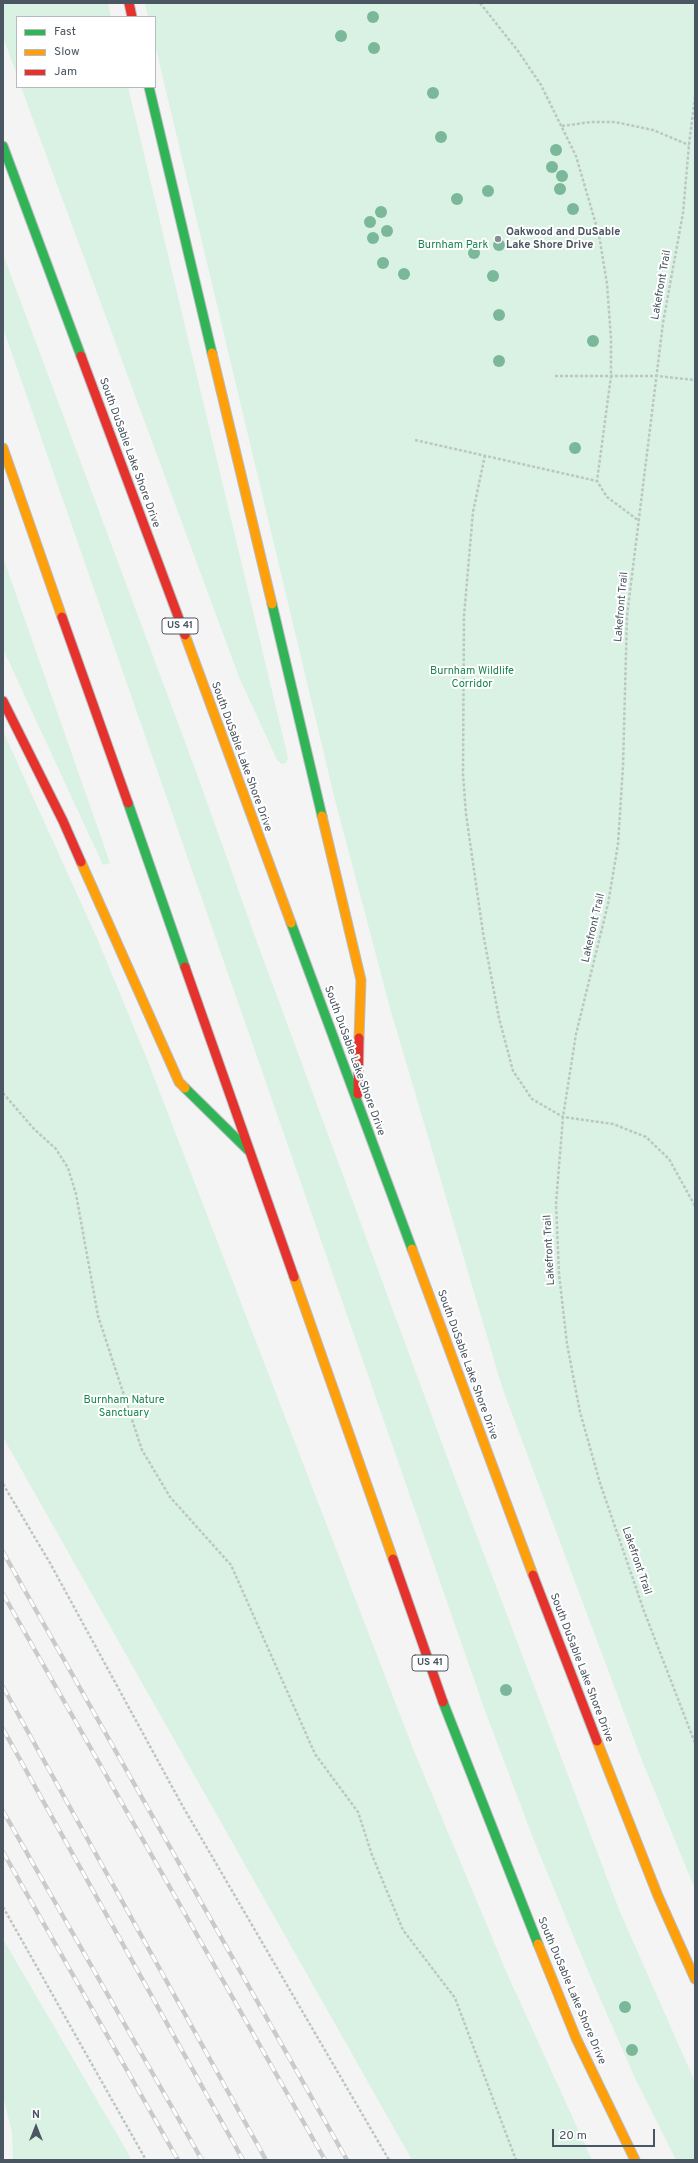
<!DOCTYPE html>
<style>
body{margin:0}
#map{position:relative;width:698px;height:2163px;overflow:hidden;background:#f4f4f4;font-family:Overpass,sans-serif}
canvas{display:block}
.frame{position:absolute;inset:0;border:4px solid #4a5661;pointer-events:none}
.legend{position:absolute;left:16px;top:16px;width:140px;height:72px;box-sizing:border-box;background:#fff;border:1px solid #b7bbc0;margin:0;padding:5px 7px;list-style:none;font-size:12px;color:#4a5661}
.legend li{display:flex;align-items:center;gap:8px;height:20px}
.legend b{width:20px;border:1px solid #b7bbc0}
.north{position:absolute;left:16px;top:2107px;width:40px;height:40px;-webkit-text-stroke:3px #fff;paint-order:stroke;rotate:0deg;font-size:11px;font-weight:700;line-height:16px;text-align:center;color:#4a5661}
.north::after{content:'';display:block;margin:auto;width:14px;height:18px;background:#4a5661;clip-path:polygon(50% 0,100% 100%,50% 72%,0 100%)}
.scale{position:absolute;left:552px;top:2129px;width:103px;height:18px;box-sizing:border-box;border:2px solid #4a5661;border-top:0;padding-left:5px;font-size:12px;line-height:14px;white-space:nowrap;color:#4a5661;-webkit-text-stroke:3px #fff;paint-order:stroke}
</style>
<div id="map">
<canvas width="698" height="2163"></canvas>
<div class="frame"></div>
<ul class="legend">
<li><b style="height:5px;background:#30b455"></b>Fast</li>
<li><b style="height:5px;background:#ff9f0a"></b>Slow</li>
<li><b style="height:5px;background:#e5322d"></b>Jam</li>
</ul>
<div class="north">N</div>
<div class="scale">20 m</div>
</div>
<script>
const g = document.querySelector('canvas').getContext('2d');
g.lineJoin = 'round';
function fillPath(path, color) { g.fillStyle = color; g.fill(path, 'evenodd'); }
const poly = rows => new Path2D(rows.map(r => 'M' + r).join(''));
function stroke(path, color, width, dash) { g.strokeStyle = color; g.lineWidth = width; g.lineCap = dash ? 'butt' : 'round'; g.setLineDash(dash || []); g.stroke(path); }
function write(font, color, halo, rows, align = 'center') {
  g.font = font + ' Overpass,sans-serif'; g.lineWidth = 4; g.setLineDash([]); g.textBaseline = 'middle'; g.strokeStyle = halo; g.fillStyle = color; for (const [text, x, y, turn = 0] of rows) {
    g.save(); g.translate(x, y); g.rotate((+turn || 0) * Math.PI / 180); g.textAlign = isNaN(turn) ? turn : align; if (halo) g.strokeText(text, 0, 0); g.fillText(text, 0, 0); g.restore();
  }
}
const green = poly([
 [3,3,108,3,111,17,17,17,17,75,3,37],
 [145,3,695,3,695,1889,641,1758,502,1387,390,1008,335,800,155,45,155,17,148,17],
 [21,87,128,87,288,758,286,763,282,764,277,760,239,677],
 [3,254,197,774,254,934,453,1473,620,1912,695,2082,695,2160,676,2160,635,2078,585,1964,535,1843,484,1708,3,328],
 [3,557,110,863,103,865,3,649],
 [3,731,97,938,145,1054,414,1751,509,1978,592,2160,412,2160,3,1437],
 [3,1939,128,2153,131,2160,13,2160,12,2132,3,2096]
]);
const path = poly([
 [480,3,518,51,541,85,576,156,599,235,607,284,611,339,611,376,597,481,607,497,639,521],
 [695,97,689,145,683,213,663,323,627,616,623,766,618,844,608,904,576,1034,563,1117,556,1204,559,1274,567,1344,580,1412,600,1483,644,1611,695,1743],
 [562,126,591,122,615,122,653,130,689,145],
 [555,376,657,376,695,380],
 [415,440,597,481],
 [485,455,473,512,464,616,463,774,466,814,483,933,499,1018,513,1071,532,1099,563,1117,613,1124,646,1137,669,1159,695,1206],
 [3,1093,34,1129,56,1149,68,1168,76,1194,98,1316,142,1450,170,1497,231,1565,315,1754,358,1812,372,1855,403,1930,455,1998,516,2160],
 [3,1484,50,1563,182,1805,389,2160],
 [3,1907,146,2160]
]);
const fast = poly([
 [149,87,212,353],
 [3,146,81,356],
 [272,604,322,816],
 [128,803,185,967],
 [291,923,412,1249],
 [185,1088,248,1150],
 [443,1702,538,1944]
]);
const slow = poly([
 [212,353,272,604],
 [3,448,62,617],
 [185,635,291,923],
 [322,816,361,980,359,1038],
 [81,862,179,1082,185,1088],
 [412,1249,533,1575],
 [294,1277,393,1559],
 [597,1741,658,1896,695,1979],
 [538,1944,576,2038,635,2160]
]);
const jam = poly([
 [129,3,132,17],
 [81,356,185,635],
 [62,617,128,803],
 [3,701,63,821,81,862],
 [185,967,294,1277],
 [358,1094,359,1038],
 [393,1559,443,1702],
 [533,1575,597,1741]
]);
const rail = poly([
 [3,1552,347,2160],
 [3,1594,325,2160],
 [3,1687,266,2160],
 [3,1729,243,2160],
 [3,1811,202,2160],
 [3,1852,178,2160]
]);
const trees = [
 [373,17],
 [341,36],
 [374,48],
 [433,93],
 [441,137],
 [556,150],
 [552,167],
 [562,176],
 [560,189],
 [488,191],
 [457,199],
 [573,209],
 [381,212],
 [370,222],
 [387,231],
 [373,238],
 [499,245],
 [474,253],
 [383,263],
 [404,274],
 [493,276],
 [499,315],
 [593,341],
 [499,361],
 [575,448],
 [506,1690],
 [625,2007],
 [632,2050]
];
const markers = [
 [498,239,4,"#868d94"]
];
const shields = [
 [180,626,36],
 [430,1663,36]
];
const shieldNames = [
 ["US 41",180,626],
 ["US 41",430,1663]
];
const poiNames = [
 ["Oakwood and DuSable",506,233],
 ["Lake Shore Drive",506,246]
];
const parkNames = [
 ["Burnham Park",453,246],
 ["Burnham Wildlife",472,672],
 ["Corridor",472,685],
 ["Burnham Nature",124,1401],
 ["Sanctuary",124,1414]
];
const streetNames = [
 ["Lakefront Trail",662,285,-80],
 ["South DuSable Lake Shore Drive",129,453,70],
 ["Lakefront Trail",622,607,-85],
 ["South DuSable Lake Shore Drive",241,757,70],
 ["Lakefront Trail",594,928,-77],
 ["South DuSable Lake Shore Drive",354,1061,70],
 ["Lakefront Trail",550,1250,-93],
 ["South DuSable Lake Shore Drive",467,1365,70],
 ["Lakefront Trail",636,1561,71],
 ["South DuSable Lake Shore Drive",581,1668,69],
 ["South DuSable Lake Shore Drive",571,1991,67]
];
fillPath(green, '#d9f2e3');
stroke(fast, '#b9bec3', 11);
stroke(slow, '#b9bec3', 11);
stroke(jam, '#b9bec3', 11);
stroke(path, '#bcc7c4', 2.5, [3, 2]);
stroke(fast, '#30b455', 9);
stroke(slow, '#ff9f0a', 9);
stroke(jam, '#e5322d', 9);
stroke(rail, '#c9cacc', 4.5);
stroke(rail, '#fff', 3, [9]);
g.fillStyle = '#7ab899';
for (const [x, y] of trees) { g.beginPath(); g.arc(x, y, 6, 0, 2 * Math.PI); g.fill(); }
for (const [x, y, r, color] of markers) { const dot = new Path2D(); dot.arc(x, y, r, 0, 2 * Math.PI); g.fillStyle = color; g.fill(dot); stroke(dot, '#fff', 1.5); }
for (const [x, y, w] of shields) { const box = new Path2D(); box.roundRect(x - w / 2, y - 8, w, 16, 3); g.fillStyle = '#fff'; g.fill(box); stroke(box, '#4a5661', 1); }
write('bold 10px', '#4a5661', null, shieldNames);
write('bold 11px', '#4a5661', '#fff', poiNames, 'left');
write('11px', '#17864f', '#fff', parkNames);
write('11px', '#4a5661', '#fff', streetNames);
</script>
